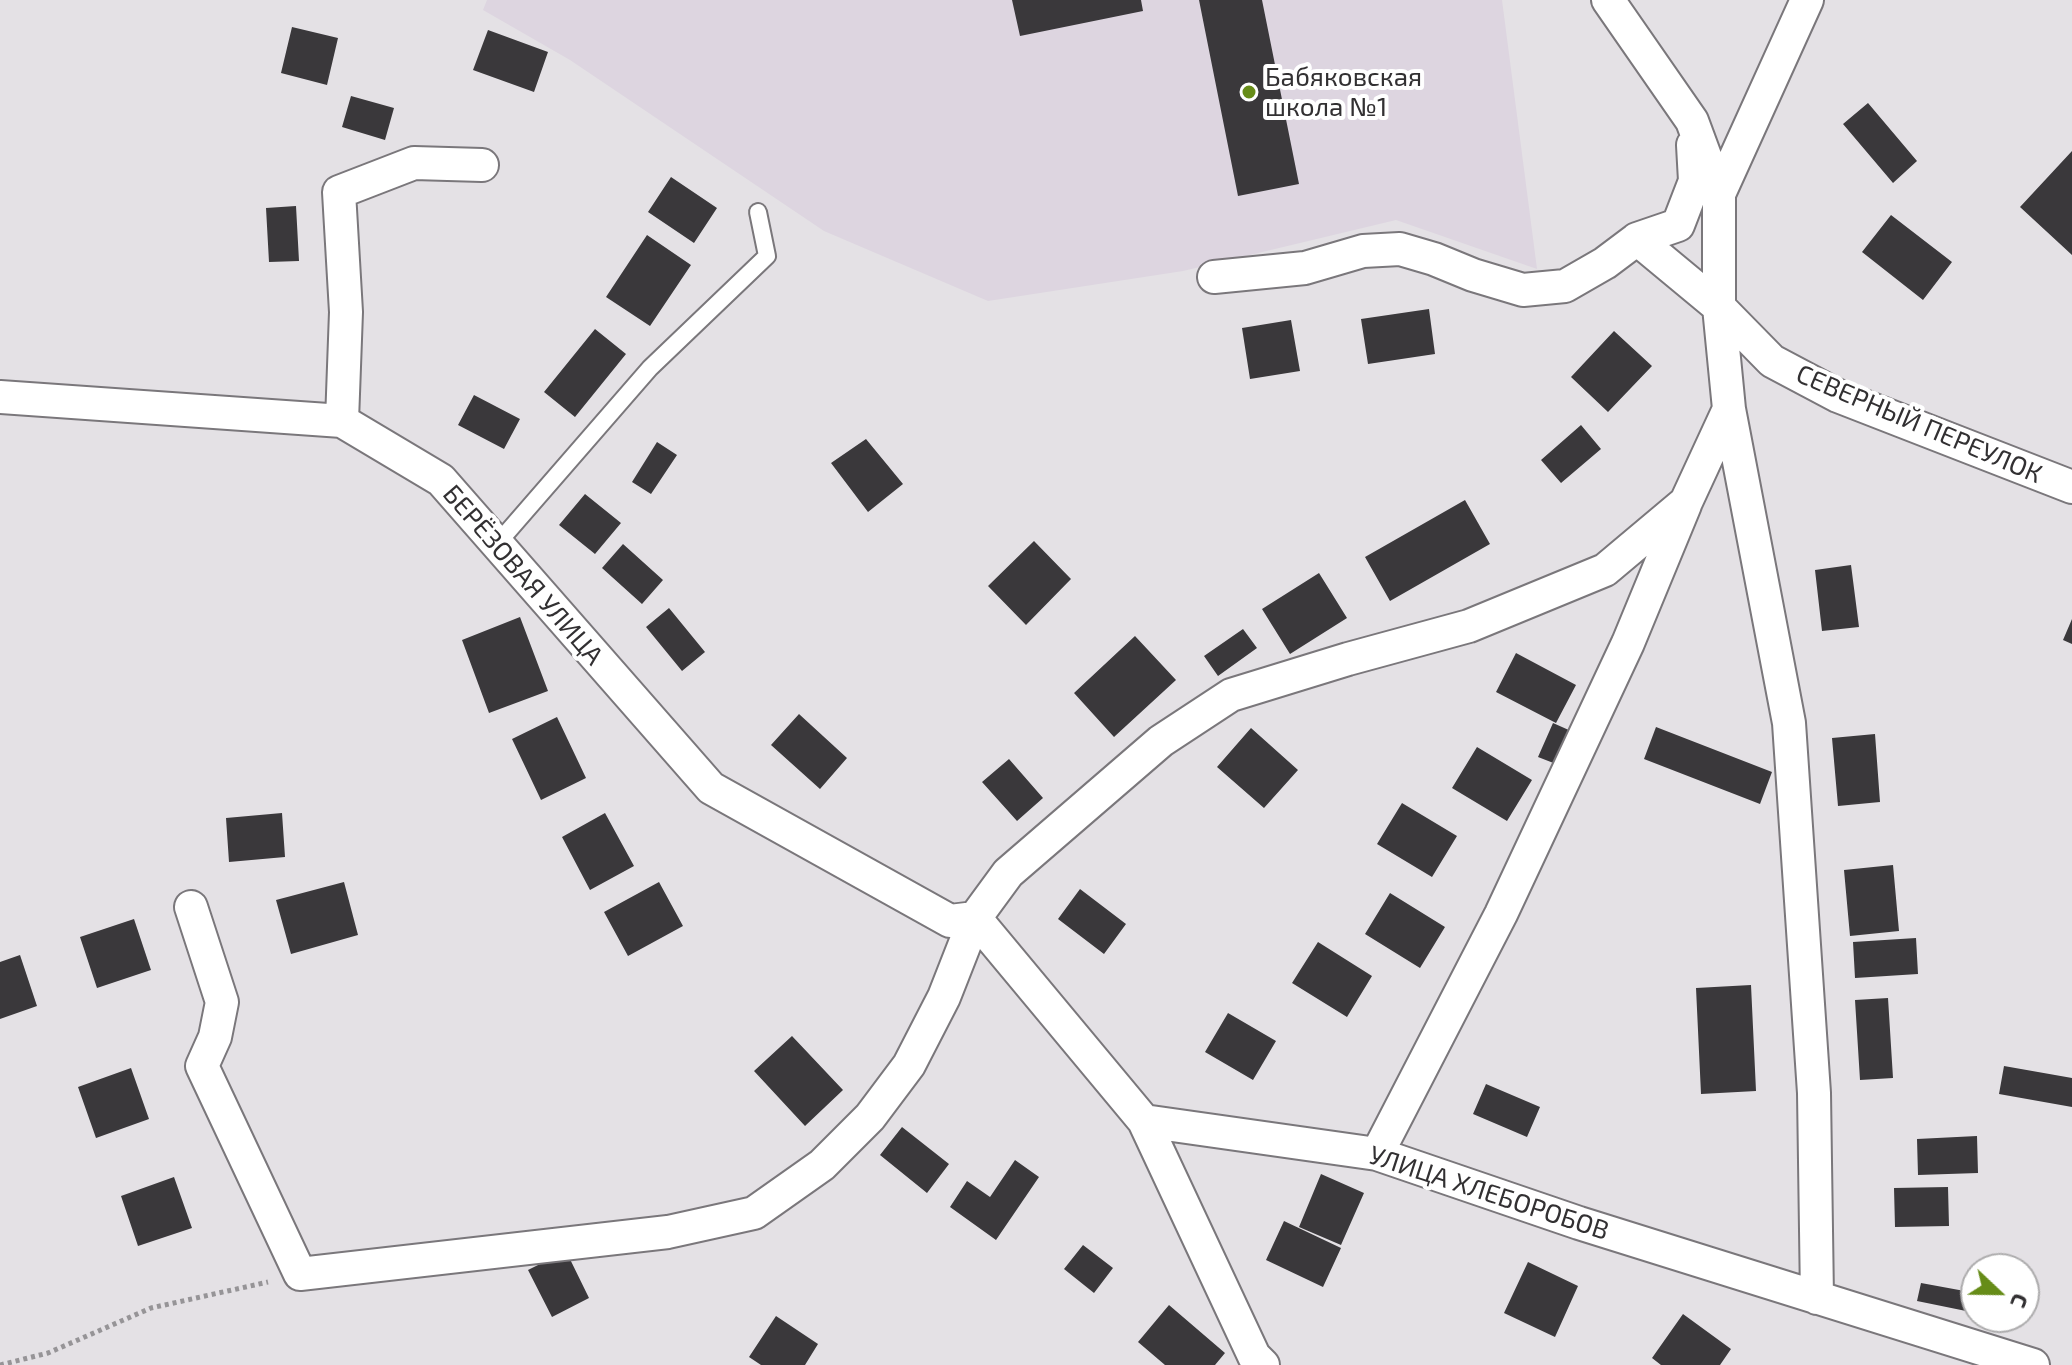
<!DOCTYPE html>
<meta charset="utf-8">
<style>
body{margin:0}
#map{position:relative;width:2072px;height:1365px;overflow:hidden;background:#e4e1e5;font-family:"Exo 2",sans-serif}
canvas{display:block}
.north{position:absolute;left:1960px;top:1253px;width:80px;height:80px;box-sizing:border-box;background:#fff;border:2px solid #adacad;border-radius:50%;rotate:112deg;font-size:22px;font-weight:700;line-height:32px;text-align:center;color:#323032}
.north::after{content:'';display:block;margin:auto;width:28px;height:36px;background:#668c18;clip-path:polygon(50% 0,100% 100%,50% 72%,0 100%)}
</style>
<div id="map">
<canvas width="2072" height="1365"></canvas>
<div class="north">С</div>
</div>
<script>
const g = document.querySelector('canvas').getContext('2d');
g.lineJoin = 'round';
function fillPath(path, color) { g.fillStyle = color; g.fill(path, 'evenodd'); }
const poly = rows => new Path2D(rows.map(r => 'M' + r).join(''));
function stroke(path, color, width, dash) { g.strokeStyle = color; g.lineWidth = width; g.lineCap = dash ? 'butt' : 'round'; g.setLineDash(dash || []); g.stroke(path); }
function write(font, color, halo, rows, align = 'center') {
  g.font = font + ' "Exo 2",sans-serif'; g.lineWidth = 8; g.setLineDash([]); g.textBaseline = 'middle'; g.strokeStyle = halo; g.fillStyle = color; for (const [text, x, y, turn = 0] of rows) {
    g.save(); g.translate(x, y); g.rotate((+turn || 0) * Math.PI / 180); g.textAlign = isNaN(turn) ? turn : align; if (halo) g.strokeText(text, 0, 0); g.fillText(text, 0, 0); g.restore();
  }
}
const built = poly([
 [487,0,1502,0,1537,269,1396,220,1183,271,988,301,824,231,570,60,483,10]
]);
const building = poly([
 [1012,0,1141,0,1143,11,1020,36],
 [1199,0,1262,0,1299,184,1238,196],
 [292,27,338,38,327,85,281,73],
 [488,30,548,52,534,92,473,70],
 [351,96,394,108,385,140,342,127],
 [1868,103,1917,161,1893,183,1843,124],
 [2072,151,2072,255,2020,207],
 [671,177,717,208,694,243,648,212],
 [296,206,299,261,269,262,266,208],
 [1891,215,1952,262,1923,300,1862,252],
 [647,235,691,265,650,326,606,297],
 [1429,309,1435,354,1368,364,1361,319],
 [1291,320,1300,371,1250,379,1242,328],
 [595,329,626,354,575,417,544,392],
 [1614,331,1652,366,1608,412,1571,377],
 [474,395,520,419,504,449,458,425],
 [1581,425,1601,449,1561,483,1541,460],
 [866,439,903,484,868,512,831,463],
 [657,442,677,455,651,494,632,482],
 [585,494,621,523,595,554,559,525],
 [1465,500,1490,544,1390,601,1365,557],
 [1034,541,1071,579,1026,625,988,586],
 [623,544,663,580,642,604,602,568],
 [1851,565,1859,627,1822,631,1815,570],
 [1319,573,1347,618,1290,654,1262,609],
 [669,608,705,652,682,671,646,627],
 [520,617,548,691,489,713,462,640],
 [2072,619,2072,644,2063,640],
 [1243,629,1257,648,1218,676,1204,656],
 [1135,636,1176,680,1114,737,1074,693],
 [1516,653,1576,685,1556,723,1496,692],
 [799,714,847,758,820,789,771,745],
 [557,717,586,778,541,800,512,739],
 [1553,723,1571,731,1556,764,1538,757],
 [1656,727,1772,772,1760,804,1644,759],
 [1251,728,1298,770,1264,808,1217,767],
 [1875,734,1880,802,1838,806,1832,738],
 [1477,747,1532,780,1507,821,1452,788],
 [1009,759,1043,798,1017,821,982,782],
 [1402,803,1457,836,1432,877,1377,844],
 [282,813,285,857,229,862,226,818],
 [605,813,634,866,590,890,562,837],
 [1893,865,1899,931,1850,936,1844,870],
 [344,882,358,935,291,954,276,900],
 [659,882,683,926,628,956,604,912],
 [1080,889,1126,924,1104,954,1058,919],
 [1390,893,1445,927,1420,968,1365,934],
 [134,919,151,970,97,988,80,937],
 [1916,938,1918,974,1855,978,1853,942],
 [1318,942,1372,976,1347,1017,1292,983],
 [20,955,37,1006,0,1019,0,962],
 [1751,985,1756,1091,1701,1094,1696,988],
 [1888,998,1893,1078,1860,1080,1855,1000],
 [1228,1013,1276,1041,1253,1080,1205,1052],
 [792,1036,843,1090,805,1126,754,1071],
 [2004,1066,2072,1078,2072,1107,1999,1094],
 [131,1068,149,1119,96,1138,78,1087],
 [1486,1084,1540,1107,1527,1137,1473,1114],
 [902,1127,949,1164,927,1193,880,1155],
 [1977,1136,1978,1173,1918,1175,1917,1139],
 [1015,1160,1039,1177,996,1240,950,1207,967,1181,990,1197],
 [1321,1174,1364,1193,1341,1245,1299,1227],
 [174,1177,192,1228,138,1246,121,1196],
 [1948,1187,1949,1226,1895,1227,1894,1188],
 [1284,1221,1341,1248,1323,1287,1266,1260],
 [1083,1245,1113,1268,1094,1293,1064,1269],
 [566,1251,589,1298,552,1317,528,1270],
 [1528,1262,1578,1286,1555,1337,1504,1313],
 [1921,1283,1970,1292,1966,1311,1917,1301],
 [1169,1305,1225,1353,1215,1365,1165,1365,1138,1342],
 [1683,1314,1731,1349,1720,1365,1661,1365,1652,1358],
 [776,1316,818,1344,805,1365,761,1365,749,1357]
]);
const path = poly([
 [0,1365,48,1353,151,1308,268,1282]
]);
const service = poly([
 [497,544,650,368,767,256,758,212]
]);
const minor = poly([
 [1608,0,1692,121,1719,194],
 [1807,0,1719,194,1719,307,1729,409,1789,723,1814,1093,1817,1298],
 [1637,239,1678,225,1695,181,1693,145],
 [1214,277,1305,268,1363,251,1400,249,1434,259,1473,275,1523,290,1565,286,1605,263,1637,239,1719,307,1772,361,1838,396,2072,487],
 [0,397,342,421,441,480,711,788,950,921,975,918],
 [342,421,346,312,339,192,414,163,482,165],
 [191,907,222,1002,215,1037,202,1066,300,1274,668,1232,754,1213,822,1165,870,1117,909,1065,944,997,975,918,1008,873,1161,741,1231,695,1348,659,1469,626,1605,570,1686,502,1729,409],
 [975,918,1144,1121,1377,1154,1579,1223,2033,1365],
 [1144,1121,1254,1356,1263,1365],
 [1377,1154,1501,914,1628,643,1685,505]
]);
const markers = [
 [1249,92,8,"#668c18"]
];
const poiNames = [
 ["Бабяковская",1265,77],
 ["школа №1",1265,107]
];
const streetNames = [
 ["СЕВЕРНЫЙ ПЕРЕУЛОК",1919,424,23],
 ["БЕРЁЗОВАЯ УЛИЦА",523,575,49],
 ["УЛИЦА ХЛЕБОРОБОВ",1489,1193,18]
];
fillPath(built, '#ddd5e0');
fillPath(building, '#3a383b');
stroke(service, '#7a777b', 20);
stroke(minor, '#7a777b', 36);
stroke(path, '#969497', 5, [4, 4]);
stroke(service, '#fff', 16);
stroke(minor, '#fff', 32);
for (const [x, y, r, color] of markers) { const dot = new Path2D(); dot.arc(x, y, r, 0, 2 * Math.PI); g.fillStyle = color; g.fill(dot); stroke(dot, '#fff', 3); }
write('26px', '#323032', '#fff', poiNames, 'left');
write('26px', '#323032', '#fff', streetNames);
</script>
